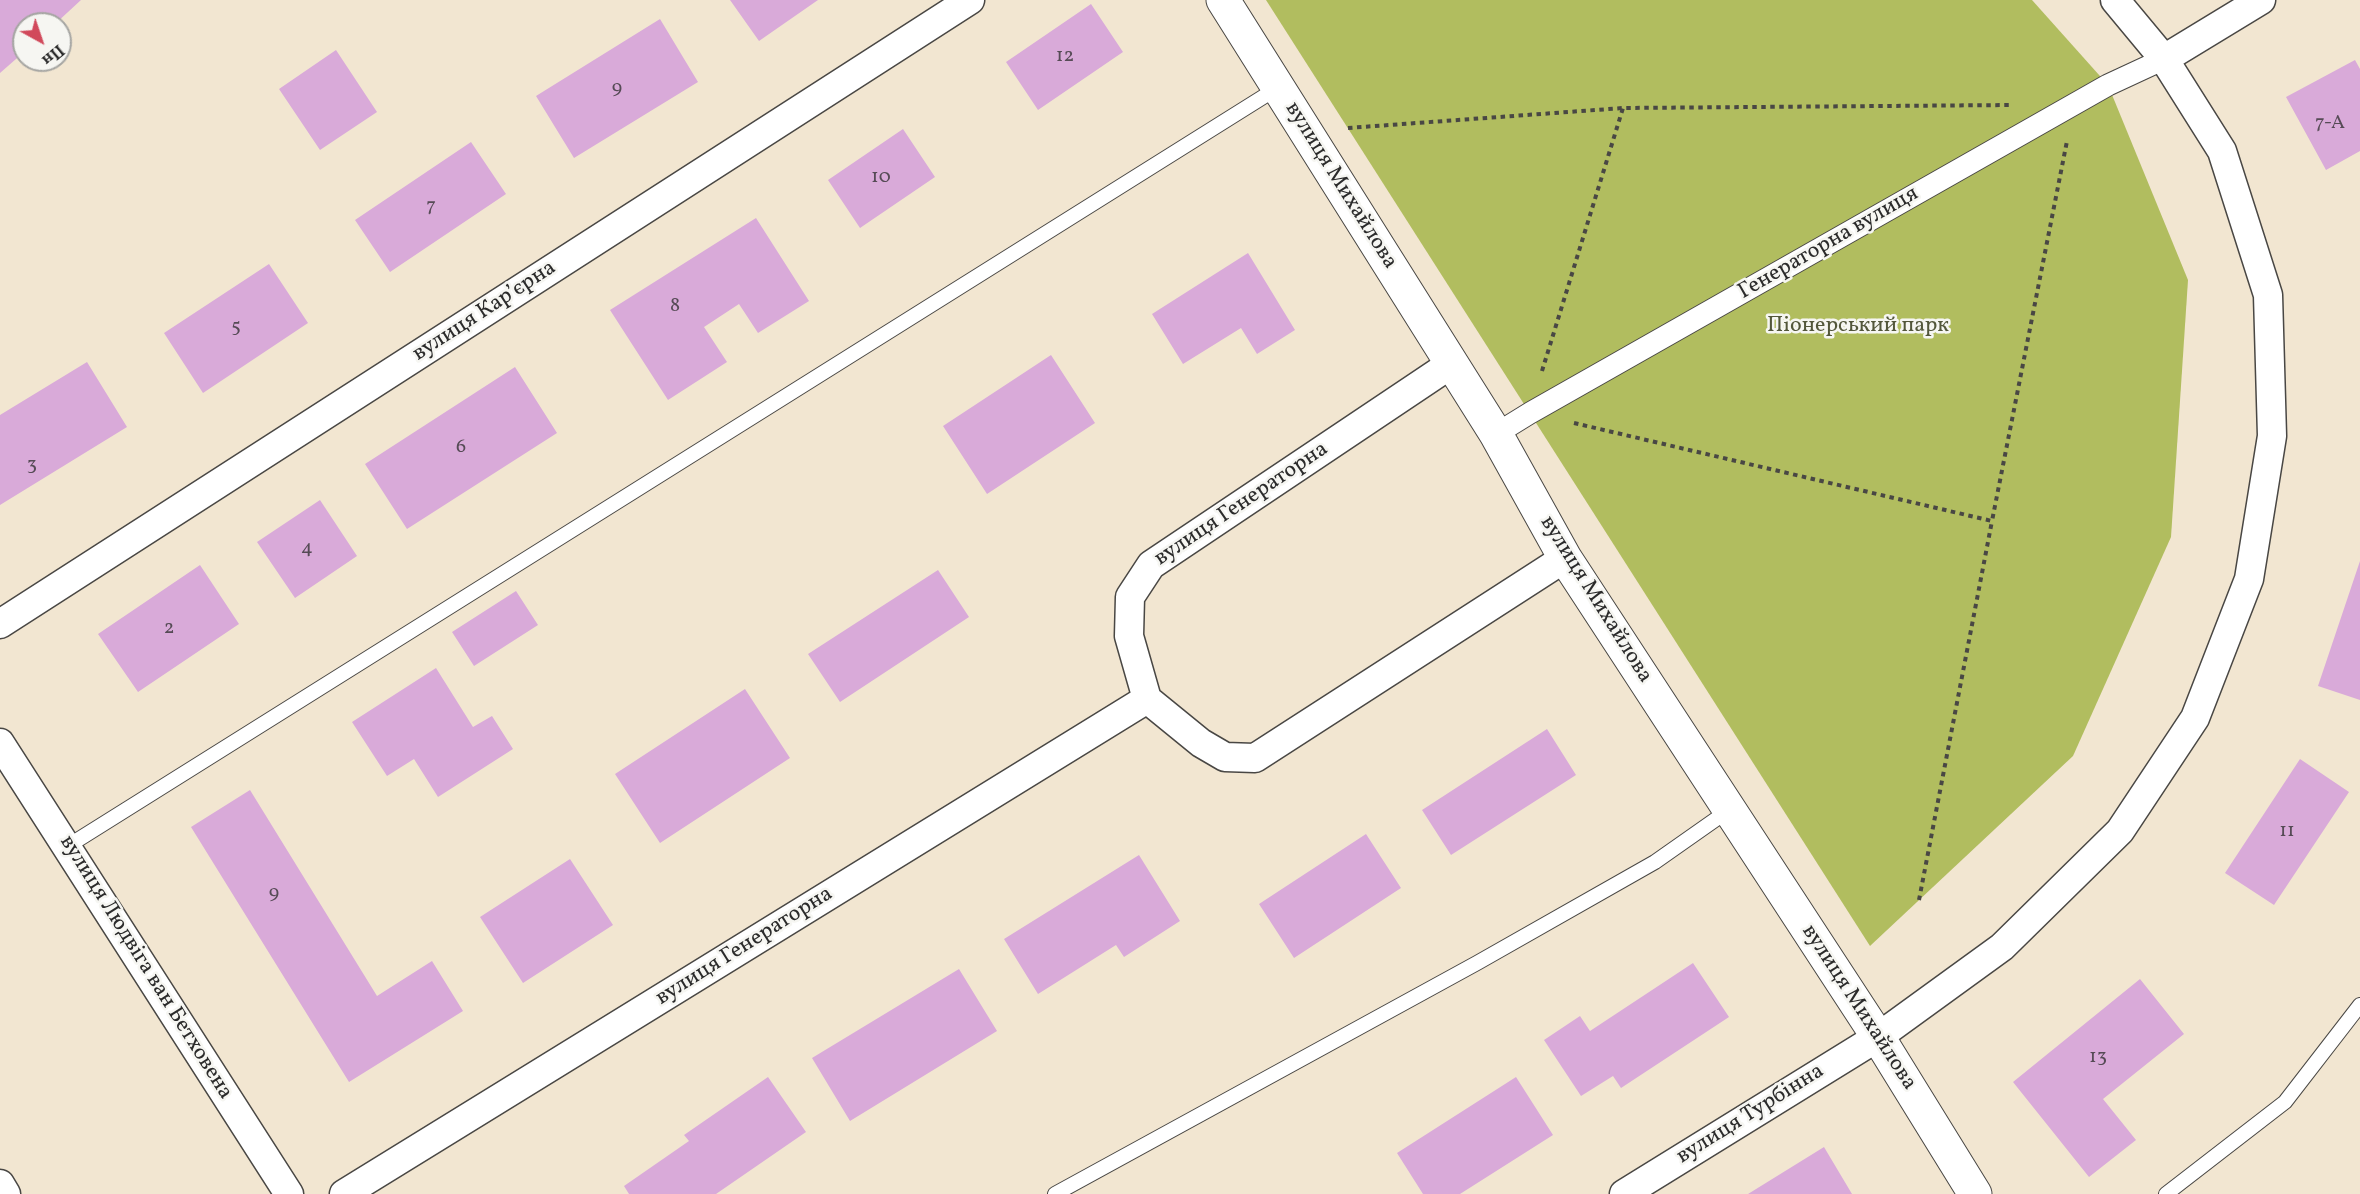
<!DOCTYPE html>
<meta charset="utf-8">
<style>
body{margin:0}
#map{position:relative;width:2360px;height:1194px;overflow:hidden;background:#f2e6d1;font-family:Vollkorn,serif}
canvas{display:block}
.north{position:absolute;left:12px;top:12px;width:60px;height:60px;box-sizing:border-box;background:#f6f6f2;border:2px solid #a5a5a2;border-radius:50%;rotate:140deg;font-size:16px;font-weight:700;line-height:24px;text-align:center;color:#2b2b2b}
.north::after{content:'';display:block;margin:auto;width:21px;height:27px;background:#d1495b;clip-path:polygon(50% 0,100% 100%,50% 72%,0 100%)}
</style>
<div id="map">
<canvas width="2360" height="1194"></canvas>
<div class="north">Пн</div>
</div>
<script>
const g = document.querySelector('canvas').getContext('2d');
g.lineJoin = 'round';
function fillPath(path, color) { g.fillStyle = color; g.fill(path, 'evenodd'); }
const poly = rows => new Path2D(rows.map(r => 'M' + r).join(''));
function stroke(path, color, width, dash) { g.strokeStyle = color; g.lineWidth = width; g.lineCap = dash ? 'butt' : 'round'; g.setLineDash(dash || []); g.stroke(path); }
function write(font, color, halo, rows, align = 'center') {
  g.font = font + ' Vollkorn,serif'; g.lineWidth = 5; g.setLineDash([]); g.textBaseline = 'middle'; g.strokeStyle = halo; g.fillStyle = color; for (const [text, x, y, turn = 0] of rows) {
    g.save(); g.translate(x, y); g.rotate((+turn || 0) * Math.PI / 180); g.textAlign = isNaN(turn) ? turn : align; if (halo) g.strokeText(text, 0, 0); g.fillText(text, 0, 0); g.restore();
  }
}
const green = poly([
 [1266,0,2032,0,2108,85,2188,280,2171,537,2073,756,1870,946]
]);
const building = poly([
 [0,0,81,0,55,24,24,24,24,52,0,73],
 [730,0,818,0,759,41],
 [1091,4,1123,52,1038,110,1006,62],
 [660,19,698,82,574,158,536,96],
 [336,50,377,112,320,150,279,89],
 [2355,60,2360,69,2360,151,2326,170,2286,97],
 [903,129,935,177,860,228,828,180],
 [471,142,506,194,390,272,355,220],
 [756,218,809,301,758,333,739,304,704,327,727,362,668,400,610,310],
 [1248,253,1295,330,1257,354,1241,328,1183,364,1152,314],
 [269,264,308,323,203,393,164,333],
 [1051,355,1095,423,987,494,943,426],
 [87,362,127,427,0,505,0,415],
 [515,367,557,433,407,529,365,464],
 [320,500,357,556,295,598,257,542],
 [2360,561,2360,700,2318,686],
 [200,565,239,624,138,692,98,634],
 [938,570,969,617,840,702,808,654],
 [516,591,538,625,474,666,452,632],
 [436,668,473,727,492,716,513,749,438,797,414,759,387,776,352,722],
 [745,689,790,758,660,843,615,774],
 [1547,729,1576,775,1451,855,1422,810],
 [2300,759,2349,792,2274,905,2225,873],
 [250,790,377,996,432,961,463,1011,349,1082,191,827],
 [1366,834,1401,888,1294,958,1259,904],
 [1139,855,1180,921,1124,957,1116,945,1038,994,1004,939],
 [570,859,613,925,523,983,480,917],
 [1693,963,1729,1017,1621,1088,1613,1076,1581,1096,1544,1040,1580,1016,1590,1031],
 [959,969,997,1031,850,1121,812,1058],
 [2140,979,2184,1034,2103,1099,2136,1140,2089,1177,2013,1082],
 [768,1077,806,1132,716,1194,629,1194,624,1186,689,1141,684,1135],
 [1516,1077,1553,1135,1460,1194,1423,1194,1397,1153],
 [1824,1147,1852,1194,1748,1194]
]);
const path = poly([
 [1348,128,1623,108,2012,105],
 [1542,371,1623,108],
 [1574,423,1992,521,2067,141],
 [1919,900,1992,521]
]);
const service = poly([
 [68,846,1279,87],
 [1055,1194,1477,963,1655,862,1729,810],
 [2166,1194,2285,1102,2360,1005]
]);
const pedestrian = poly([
 [1496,434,1530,413,2108,85,2164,59]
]);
const minor = poly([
 [2164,59,2261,0],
 [1451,364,1151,565,1130,597,1129,636,1147,699,1201,743,1225,757,1255,758,1565,558],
 [0,624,970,0],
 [0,743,289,1194],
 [0,1184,6,1194],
 [344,1194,1147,699],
 [1624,1194,1878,1037,2002,947,2120,831,2195,718,2249,579,2272,436,2268,295,2222,151,2164,59,2115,0]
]);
const tertiary = poly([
 [1223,0,1496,434,1565,558,1878,1037,1975,1194]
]);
const numberNames = [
 ["12",1065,57],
 ["9",617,89],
 ["7-А",2330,124],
 ["10",881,178],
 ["7",431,207],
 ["8",675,307],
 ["5",236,328],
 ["6",461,448],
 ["3",32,466],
 ["4",307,549],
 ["2",169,629],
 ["11",2287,832],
 ["9",274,894],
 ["13",2098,1058]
];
const streetNames = [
 ["вулиця Михайлова",1340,186,58],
 ["Генераторна вулиця",1829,244,-30],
 ["вулиця Кар’єрна",485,312,-33],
 ["вулиця Генераторна",1242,505,-34],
 ["вулиця Михайлова",1595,600,58],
 ["вулиця Генераторна",745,947,-32],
 ["вулиця Людвіга ван Бетховена",145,968,58],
 ["вулиця Михайлова",1858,1008,57],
 ["вулиця Турбінна",1751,1115,-32]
];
const parkNames = [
 ["Піонерський парк",1858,327]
];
fillPath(green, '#b1bd5f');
fillPath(building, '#d9aad9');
stroke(service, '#494744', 16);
stroke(pedestrian, '#494744', 23);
stroke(minor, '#494744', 31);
stroke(tertiary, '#494744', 35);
stroke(path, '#494744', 4, [4.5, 4.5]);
stroke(service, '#fff', 14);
stroke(pedestrian, '#fff', 21);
stroke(minor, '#fff', 28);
stroke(tertiary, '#fff', 33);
write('20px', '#564b56', null, numberNames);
write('22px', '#2b2b2b', '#f6f6f2', streetNames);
write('22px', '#53573b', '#f6f6f2', parkNames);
</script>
